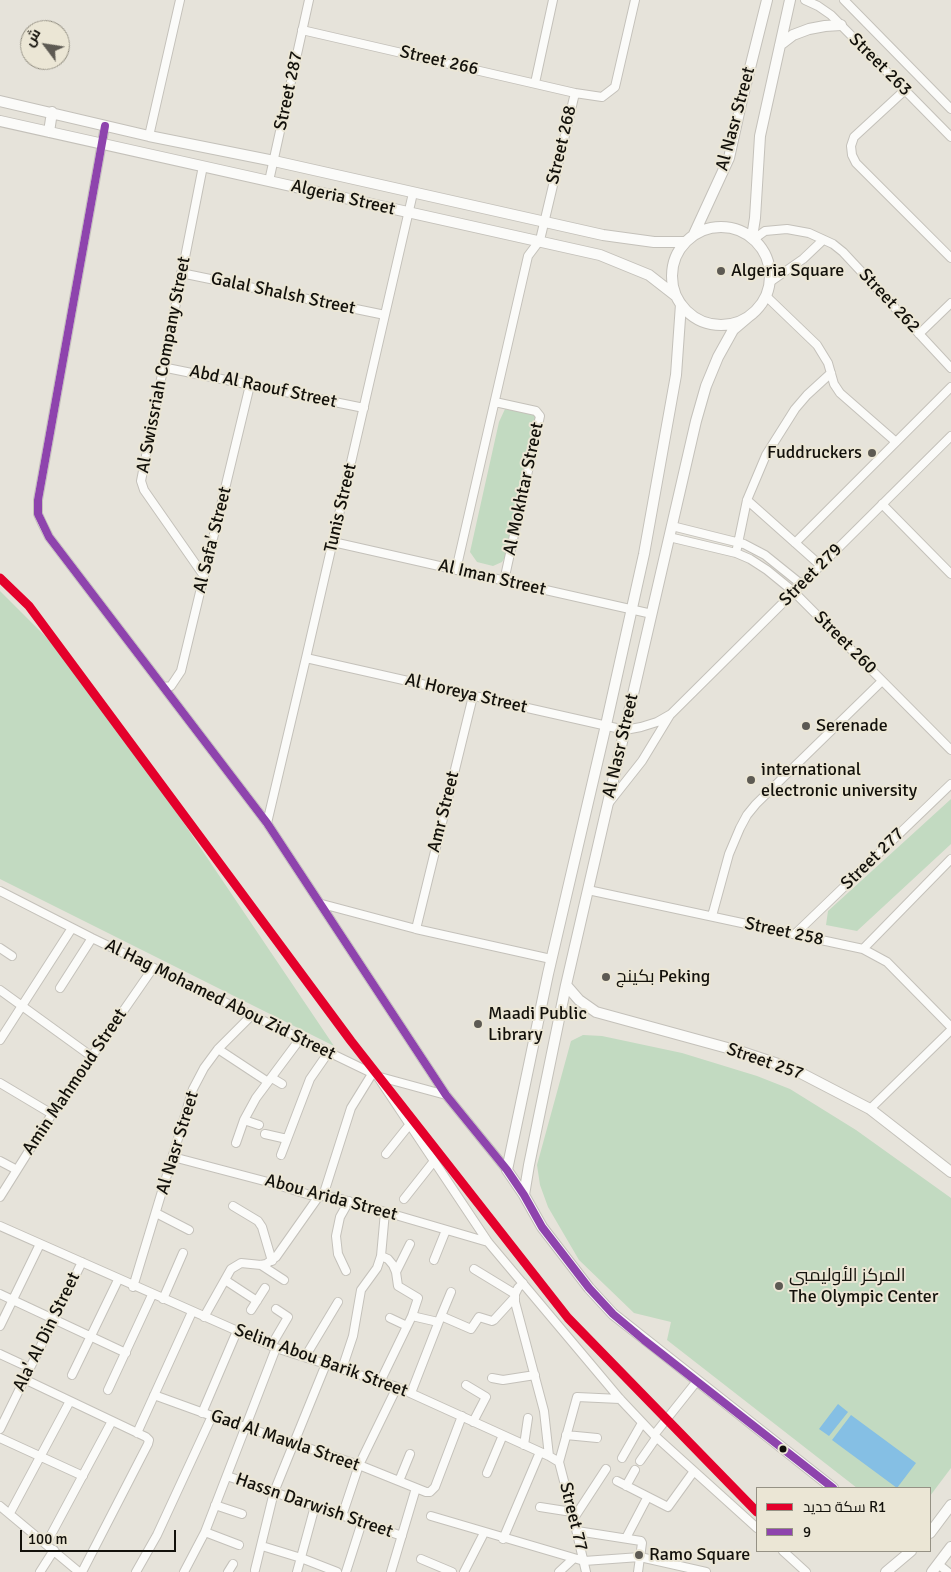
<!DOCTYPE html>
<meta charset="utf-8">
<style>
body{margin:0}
#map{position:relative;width:951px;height:1572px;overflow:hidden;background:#e6e3da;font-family:Signika,Cairo,sans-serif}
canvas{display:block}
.legend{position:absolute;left:756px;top:1487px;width:175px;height:65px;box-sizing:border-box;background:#ebe6d5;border:1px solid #959184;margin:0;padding:6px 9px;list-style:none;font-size:15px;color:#13110b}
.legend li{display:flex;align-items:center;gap:10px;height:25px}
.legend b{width:25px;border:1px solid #959184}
.north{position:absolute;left:20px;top:20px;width:50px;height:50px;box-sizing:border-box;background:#ebe6d5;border:1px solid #959184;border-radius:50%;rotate:301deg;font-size:14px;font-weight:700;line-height:20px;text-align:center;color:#13110b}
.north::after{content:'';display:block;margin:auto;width:18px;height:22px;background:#5d5a53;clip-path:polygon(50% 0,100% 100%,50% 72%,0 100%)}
.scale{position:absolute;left:20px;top:1530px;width:156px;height:22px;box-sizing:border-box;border:2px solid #13110b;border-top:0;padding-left:6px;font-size:15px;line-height:18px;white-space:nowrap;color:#13110b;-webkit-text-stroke:4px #ebe6d5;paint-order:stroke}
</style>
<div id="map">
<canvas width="951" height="1572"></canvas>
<ul class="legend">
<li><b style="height:6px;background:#e4002b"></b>سكة حديد R1</li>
<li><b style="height:6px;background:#8e44ad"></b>9</li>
</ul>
<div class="north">ش</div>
<div class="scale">100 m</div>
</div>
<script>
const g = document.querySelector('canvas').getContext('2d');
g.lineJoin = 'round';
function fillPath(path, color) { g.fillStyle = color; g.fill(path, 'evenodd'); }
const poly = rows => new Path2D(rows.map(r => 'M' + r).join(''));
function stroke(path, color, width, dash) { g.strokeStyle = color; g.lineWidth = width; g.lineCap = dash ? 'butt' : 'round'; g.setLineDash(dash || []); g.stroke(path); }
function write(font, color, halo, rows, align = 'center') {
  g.font = font + ' Signika,Cairo,sans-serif'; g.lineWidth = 4; g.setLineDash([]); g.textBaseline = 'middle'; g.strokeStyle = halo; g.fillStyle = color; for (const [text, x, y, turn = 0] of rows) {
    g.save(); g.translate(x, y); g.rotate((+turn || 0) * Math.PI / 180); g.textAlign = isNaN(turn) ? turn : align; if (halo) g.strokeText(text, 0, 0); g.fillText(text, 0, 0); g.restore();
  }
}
const green = poly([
 [505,409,534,414,536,415,536,420,505,557,502,562,493,566,477,562,470,552,499,422],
 [0,591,84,675,334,1046,0,879],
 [951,799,951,844,857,931,826,925,828,911],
 [583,1035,602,1036,682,1053,757,1076,790,1089,856,1130,951,1198,951,1468,930,1496,930,1488,857,1488,667,1340,671,1322,634,1313,579,1260,548,1207,540,1185,537,1165,571,1041]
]);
const water = poly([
 [838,1404,848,1412,829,1436,819,1429],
 [851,1415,916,1463,897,1488,832,1440]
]);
const minor = poly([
 [805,0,818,6,831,15,951,137],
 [844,0,951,109],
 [302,30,575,93,602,97,615,87,635,0],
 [535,83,553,0],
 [905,90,854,137,851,146,852,155,856,163,951,258],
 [105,126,38,500,38,514,42,523,49,537,267,823,446,1095,507,1170],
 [149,136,180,0],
 [203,166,141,481,144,490,204,576],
 [269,181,309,0],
 [754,239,765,231,787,229,809,233,833,244,843,252,951,368],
 [181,273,385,315],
 [770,282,803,259,823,240],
 [766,296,817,345,828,363,834,384,840,393,896,442],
 [919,334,951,303],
 [162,367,364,408],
 [495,402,536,411,540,416,504,581],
 [747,500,820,565],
 [882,504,951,574],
 [672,526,744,544,765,555,801,584],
 [669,537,736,553,750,559,767,570,794,592,951,750],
 [333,542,652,614],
 [795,543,951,387],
 [736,553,747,500,766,455,795,409,807,395,831,373],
 [456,570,528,256,540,240,575,93],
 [306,658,625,730,641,727,657,722,671,714,951,436],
 [164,687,171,686,181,671,250,385],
 [608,804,642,761,670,715],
 [267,823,306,658,413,193],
 [588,890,863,949,887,962,951,1027],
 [0,891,92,938,380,1077,446,1095],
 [322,904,416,929,551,959],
 [712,916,729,854,740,828,747,815,756,804,882,681],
 [416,929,473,696],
 [795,934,951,784],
 [0,948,12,956],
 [863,949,951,859],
 [60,988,92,938],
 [0,990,91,1056],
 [0,1040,72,928],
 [218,1049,268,1082],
 [378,1077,488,1242,620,1399,654,1435,757,1528],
 [272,1078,282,1084],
 [0,1083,52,1114],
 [870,1109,951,1030],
 [244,1120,259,1125],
 [265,1134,287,1139],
 [236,1143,244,1120,256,1098,300,1039],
 [386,1154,410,1124],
 [281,1155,310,1079,328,1053],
 [173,1157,268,1182,310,1195,334,1197,488,1242],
 [0,1161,17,1170],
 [323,1196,351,1108,372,1074],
 [0,1197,52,1114,153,968],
 [404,1199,434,1161],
 [233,1206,258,1221,262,1227,272,1261],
 [156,1213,189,1230],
 [0,1226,276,1348,397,1387,549,1456,559,1462],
 [434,1260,446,1230],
 [261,1265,284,1280],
 [474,1269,515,1294],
 [346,1271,338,1254,336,1236,340,1217,349,1201],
 [396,1272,410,1244],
 [225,1280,257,1301],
 [523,1283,518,1288,515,1294,515,1302,544,1411,549,1456],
 [133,1287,193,1089,204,1068,218,1049,251,1016],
 [0,1294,126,1353],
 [163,1299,183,1253],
 [251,1310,265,1288],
 [412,1316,438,1322],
 [441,1316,451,1292],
 [204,1317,231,1269,241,1263,261,1265,266,1264,276,1257,319,1196],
 [390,1318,407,1326],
 [0,1326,40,1244],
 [271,1346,288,1317,276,1309],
 [0,1354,30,1368],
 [305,1357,338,1302],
 [342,1369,353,1336,361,1290,377,1268,381,1256,385,1212],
 [72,1375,118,1280],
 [492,1378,503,1380,535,1375],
 [24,1379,146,1437,149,1440,148,1444,82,1572],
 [380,1382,412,1316,418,1298,398,1286,396,1272,393,1265,388,1259,381,1256],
 [466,1385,486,1397,473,1422],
 [108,1390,152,1295],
 [411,1393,441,1316,471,1329,479,1317,492,1321,494,1320,515,1297],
 [154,1395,212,1416,359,1465,426,1492,430,1492,435,1487,462,1416],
 [202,1413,237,1331],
 [0,1429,82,1262],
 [137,1433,192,1312],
 [566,1435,597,1438],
 [654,1435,697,1381],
 [0,1438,83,1476],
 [524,1445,528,1418],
 [622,1458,642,1423],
 [640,1461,656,1438],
 [559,1462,572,1512,586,1572],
 [559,1462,577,1397,620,1399],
 [487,1473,503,1435],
 [227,1476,402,1536],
 [399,1481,410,1454],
 [617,1481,668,1507,694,1471],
 [626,1486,635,1470],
 [215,1505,242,1514],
 [0,1506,79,1572],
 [540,1507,572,1512],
 [10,1513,70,1401],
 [342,1516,359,1465,397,1387],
 [431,1516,584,1561,640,1557,706,1572],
 [574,1518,606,1469],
 [577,1531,641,1541,642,1543,638,1572],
 [205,1532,239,1545],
 [626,1538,647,1498],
 [503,1539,540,1452],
 [46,1544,112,1421],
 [262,1546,301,1558,337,1572],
 [783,1551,806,1572],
 [421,1559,452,1572],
 [938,1564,948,1572],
 [255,1570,274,1492,326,1364],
 [40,1572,54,1550],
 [136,1572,157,1535,212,1416],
 [184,1572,205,1532,276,1348],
 [228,1572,233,1564],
 [297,1572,315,1506],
 [346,1572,362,1522],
 [391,1572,416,1488],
 [464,1572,484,1533],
 [559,1572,573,1559]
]);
const tertiary = poly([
 [780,45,793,35,809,29,825,26,841,25],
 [0,101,149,136,274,161,603,235,654,242,685,242],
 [0,121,600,255,649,275,676,296],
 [49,132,52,112],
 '672 276a49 49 0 1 1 98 0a49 49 0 1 1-98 0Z',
 [694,234,729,158,741,104,767,0],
 [752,237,755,218,760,136,790,0],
 [681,304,676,375,644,554,606,725,548,974,507,1170,524,1195,542,1227,589,1288,613,1314,833,1488],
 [566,985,579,1000,596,1012,742,1052,793,1069,870,1109,951,1172],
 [524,1195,529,1165,566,985,696,421,706,386,718,357,733,330,753,313],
 [930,1533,951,1505],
 [886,1572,911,1551],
 [932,1572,951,1547]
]);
const bus1 = poly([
 [105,126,38,500,38,514,49,537,267,823,446,1095,507,1170,524,1195,542,1227,589,1288,613,1314,644,1340,833,1488]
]);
const rail1 = poly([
 [0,578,29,606,351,1041,568,1318,757,1512]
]);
const markers = [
 [721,271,5,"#5d5a53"],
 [872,453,5,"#5d5a53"],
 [806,726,5,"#5d5a53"],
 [751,780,5,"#5d5a53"],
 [606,977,5,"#5d5a53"],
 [478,1024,5,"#5d5a53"],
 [779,1286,5,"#5d5a53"],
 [783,1449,4.5,"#13110b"],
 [639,1555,5,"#5d5a53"]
];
const streetNames = [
 ["Street 266",439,61,13],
 ["Street 263",880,65,45],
 ["Street 287",289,91,-78],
 ["Al Nasr Street",736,119,-75],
 ["Street 268",562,145,-77],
 ["Algeria Street",343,198,13],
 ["Galal Shalsh Street",283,294,12],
 ["Street 262",889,301,47],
 ["Al Swissriah Company Street",164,365,-79],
 ["Abd Al Raouf Street",263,387,12],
 ["Al Mokhtar Street",524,489,-78],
 ["Tunis Street",341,508,-77],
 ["Al Safa' Street",213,540,-76],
 ["Street 279",811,575,-45],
 ["Al Iman Street",492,578,13],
 ["Street 260",845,643,45],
 ["Al Horeya Street",466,694,13],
 ["Al Nasr Street",621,746,-77],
 ["Amr Street",444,812,-76],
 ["Street 277",873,859,-44],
 ["Street 258",784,932,12],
 ["Al Hag Mohamed Abou Zid Street",220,1000,26],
 ["Street 257",765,1062,19],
 ["Amin Mahmoud Street",75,1082,-56],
 ["Al Nasr Street",178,1143,-73],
 ["Abou Arida Street",331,1198,15],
 ["Ala' Al Din Street",47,1332,-64],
 ["Selim Abou Barik Street",321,1361,20],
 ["Gad Al Mawla Street",285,1441,19],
 ["Hassn Darwish Street",314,1506,19],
 ["Street 77",573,1517,76]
];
const poiNames = [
 ["Algeria Square",731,271],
 ["Fuddruckers",862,453,"right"],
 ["Serenade",816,726],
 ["international",761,770],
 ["electronic university",761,791],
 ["بكينج Peking",616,977],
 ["Maadi Public",488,1014],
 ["Library",488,1035],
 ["المركز الأوليمبى",789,1276],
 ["The Olympic Center",789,1297],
 ["Ramo Square",649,1555]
];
fillPath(green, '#c2dac1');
fillPath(water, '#85bfe4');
stroke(minor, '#c4c1ba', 10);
stroke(tertiary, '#c4c1ba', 12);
stroke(minor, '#fbfbf9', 8);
stroke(tertiary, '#fbfbf9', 10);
stroke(bus1, '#8e44ad', 8);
stroke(rail1, '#e4002b', 9);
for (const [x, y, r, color] of markers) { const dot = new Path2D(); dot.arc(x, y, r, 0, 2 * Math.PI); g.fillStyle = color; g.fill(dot); stroke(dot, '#ebe6d5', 2); }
write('18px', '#13110b', '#ebe6d5', streetNames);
write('18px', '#13110b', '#ebe6d5', poiNames, 'left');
</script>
